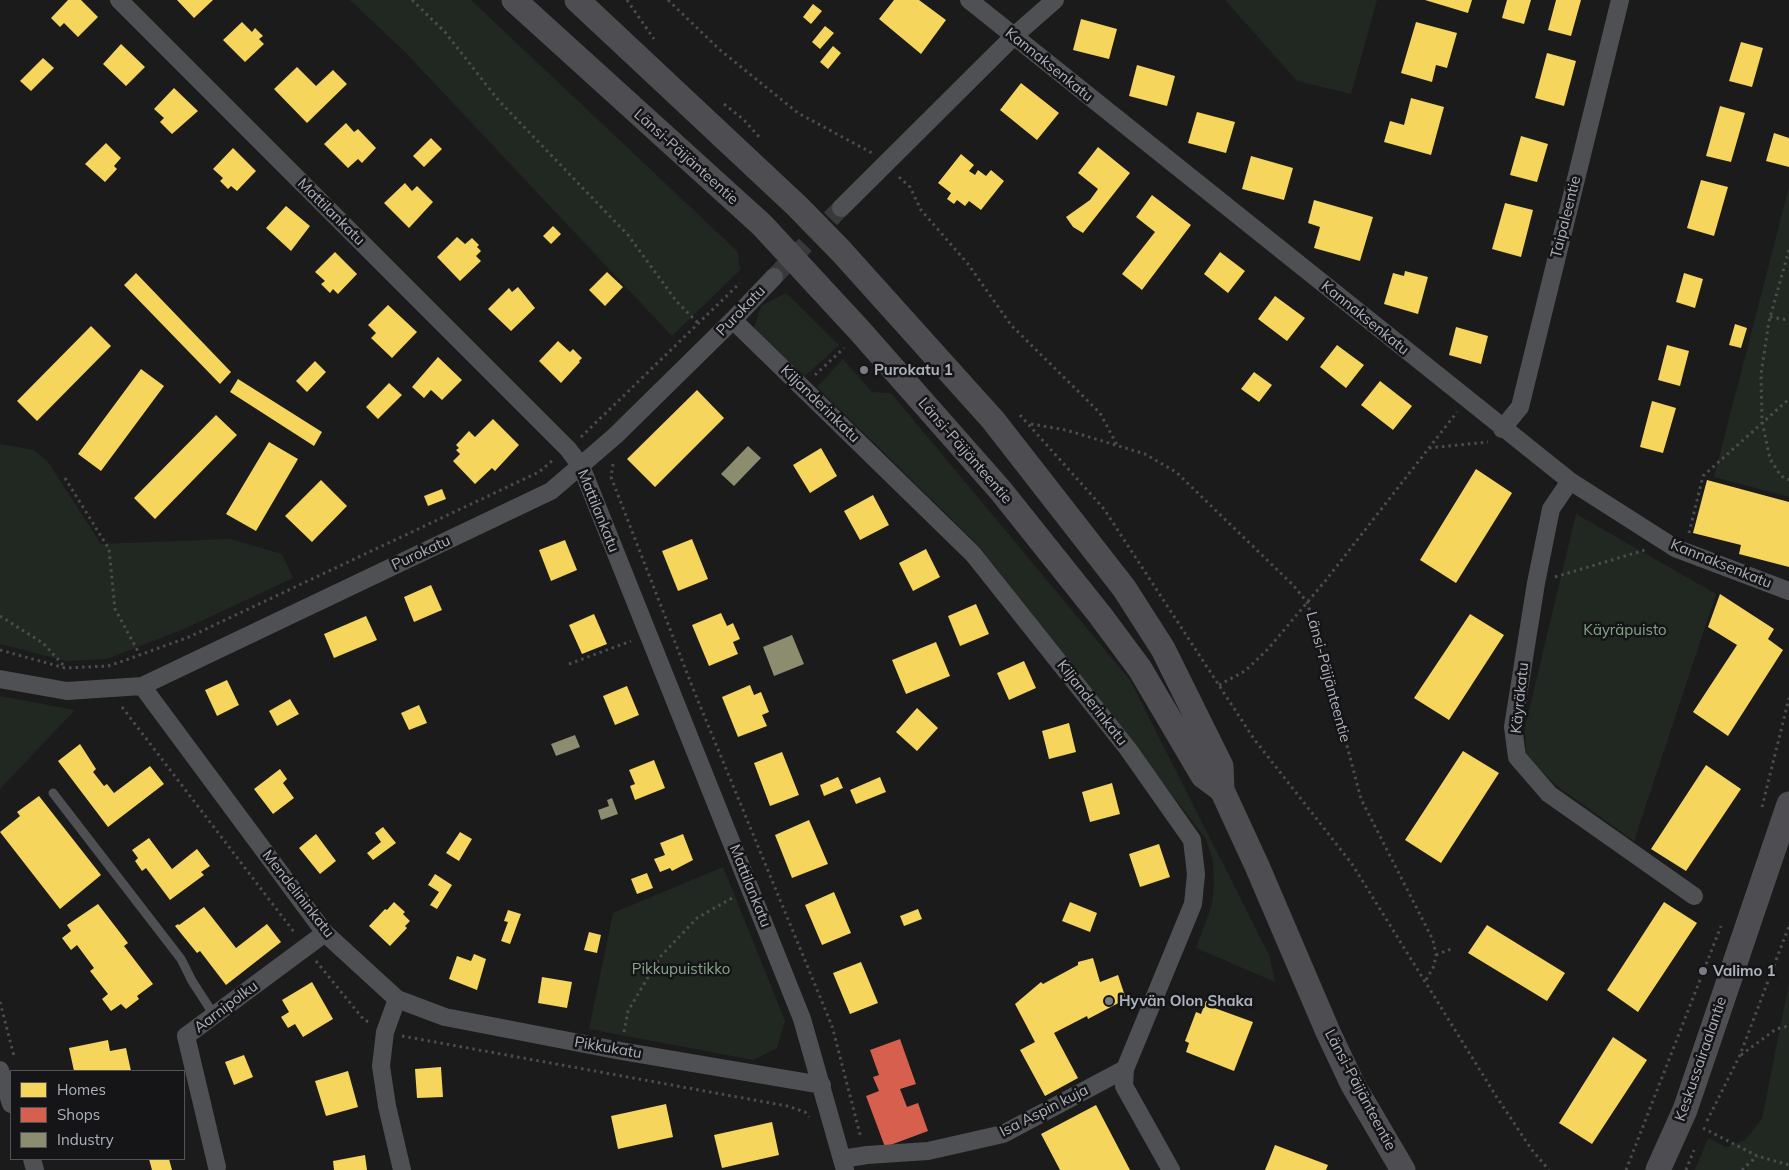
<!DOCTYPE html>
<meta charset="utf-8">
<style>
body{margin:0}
#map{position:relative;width:1789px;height:1170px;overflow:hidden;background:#1b1b1b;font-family:Mulish,sans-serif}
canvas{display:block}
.legend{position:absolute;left:10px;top:1070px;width:175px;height:90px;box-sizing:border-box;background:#151517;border:1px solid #525359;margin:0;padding:6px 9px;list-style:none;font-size:15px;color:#adb1bb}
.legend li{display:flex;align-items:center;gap:10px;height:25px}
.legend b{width:25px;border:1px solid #525359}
</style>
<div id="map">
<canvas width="1789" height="1170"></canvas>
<ul class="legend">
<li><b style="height:14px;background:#f6d55c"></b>Homes</li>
<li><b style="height:14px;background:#d6604d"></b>Shops</li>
<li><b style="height:14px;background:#8c8c6e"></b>Industry</li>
</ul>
</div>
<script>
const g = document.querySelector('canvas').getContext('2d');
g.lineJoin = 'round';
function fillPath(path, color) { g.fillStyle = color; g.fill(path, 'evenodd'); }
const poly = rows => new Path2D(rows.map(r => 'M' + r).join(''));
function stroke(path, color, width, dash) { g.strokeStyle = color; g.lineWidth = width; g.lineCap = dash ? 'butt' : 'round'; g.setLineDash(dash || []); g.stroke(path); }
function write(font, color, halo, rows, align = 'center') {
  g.font = font + ' Mulish,sans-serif'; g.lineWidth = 5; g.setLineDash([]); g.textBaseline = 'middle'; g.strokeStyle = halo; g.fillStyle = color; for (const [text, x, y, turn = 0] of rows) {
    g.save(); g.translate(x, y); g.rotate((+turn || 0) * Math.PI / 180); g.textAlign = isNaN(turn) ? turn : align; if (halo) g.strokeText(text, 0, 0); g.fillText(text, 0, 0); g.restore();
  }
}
const green = poly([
 [350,0,471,0,738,252,740,270,672,336,405,52],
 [1225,0,1377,0,1351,94,1297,81],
 [1789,187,1789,497,1714,477],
 [786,293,839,345,805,376,753,331,761,306],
 [843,359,872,392,891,393,1130,680,1269,955,1275,982,1196,948,1212,905,1214,885,1213,861,1206,839,979,546,817,387],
 [0,444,34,450,48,462,101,544,231,539,282,554,293,578,184,629,107,659,66,661,0,644],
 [1576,514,1716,594,1634,841,1557,786,1526,757,1525,727],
 [0,696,75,710,0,789],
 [723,867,785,1021,777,1048,753,1060,589,1029,613,913],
 [1789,983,1789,1170,1695,1170,1708,1138,1726,1147,1745,1140,1762,1119]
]);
const homes = poly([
 [68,0,81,0,98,17,78,37,64,23,60,27,51,18],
 [177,0,213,0,194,18],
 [894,0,919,0,946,20,921,54,879,19],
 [1425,0,1472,0,1468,13],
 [1507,0,1531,0,1524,24,1502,18],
 [1556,0,1581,0,1571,36,1548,30],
 [813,4,822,11,811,24,803,17],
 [1081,19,1117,29,1109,59,1073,50],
 [242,22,252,32,255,28,263,36,259,39,264,44,245,62,223,40],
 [1416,22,1457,33,1447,68,1436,65,1432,82,1401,73],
 [825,26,834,33,820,49,812,42],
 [1741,42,1763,48,1752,87,1729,81],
 [121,44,145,67,126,86,103,64],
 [833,46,841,53,828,69,820,62],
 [1547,53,1576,61,1564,106,1535,98],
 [43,58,54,68,31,91,20,81],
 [1137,65,1175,76,1167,106,1129,96],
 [297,67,316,86,333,70,347,84,307,123,274,89],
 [1021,83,1059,113,1037,140,1000,110],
 [174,88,198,111,172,134,160,122,164,118,154,109],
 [1411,98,1444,107,1431,155,1384,142,1390,121,1404,125],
 [1720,106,1745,113,1731,162,1706,156],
 [1197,112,1235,122,1226,153,1188,143],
 [346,123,354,132,358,129,376,148,362,163,358,159,348,168,324,144],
 [1774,133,1789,138,1789,167,1766,161],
 [1521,136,1548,144,1537,182,1510,175],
 [431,138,442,149,424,167,413,156],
 [106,143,121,158,114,166,117,169,105,182,85,164],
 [1098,147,1130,173,1083,233,1073,227,1066,217,1090,200,1098,189,1078,173],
 [233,148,256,171,237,191,231,186,228,189,220,181,223,178,213,169],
 [961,154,974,165,969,171,975,175,978,170,986,176,991,170,1004,181,981,210,969,201,965,206,957,200,954,204,947,199,951,193,938,183],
 [1251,156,1293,168,1284,200,1242,189],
 [1701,180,1728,187,1714,236,1687,228],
 [405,183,412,191,417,186,433,202,409,228,384,203],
 [1152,195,1191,225,1142,290,1122,274,1155,232,1136,217],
 [1314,200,1373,217,1360,261,1314,248,1320,227,1308,223],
 [1505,203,1533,210,1521,257,1492,249],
 [286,206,310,226,291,251,266,228],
 [553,226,561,234,551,244,543,236],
 [457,237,465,244,472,238,479,245,477,247,481,251,476,256,481,261,460,281,437,257],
 [335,252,357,274,338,294,333,289,330,293,321,284,325,281,315,272],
 [1220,252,1245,271,1228,293,1204,274],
 [1405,271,1428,277,1418,314,1384,304,1393,273,1404,276],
 [607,272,623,287,605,306,589,290],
 [136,273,231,372,220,384,124,285],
 [1684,273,1703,279,1695,308,1676,302],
 [518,287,535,308,511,331,488,309,509,288,512,292],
 [1275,296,1305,318,1287,341,1258,319],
 [388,305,417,332,392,358,371,338,376,333,368,325],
 [1735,324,1747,328,1741,348,1729,345],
 [91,326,111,346,37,421,17,401],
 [1456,327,1488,336,1481,364,1449,355],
 [558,341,570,352,573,349,582,358,579,361,580,362,561,383,539,361],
 [1337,345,1364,365,1346,388,1320,367],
 [1667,345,1689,351,1680,386,1658,380],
 [438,357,462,380,442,400,431,390,424,398,412,387],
 [315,361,326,372,307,392,296,381],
 [141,369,164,386,101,471,78,454],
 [1254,372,1272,385,1259,402,1241,389],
 [238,379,322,432,314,446,230,392],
 [1380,381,1412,406,1393,430,1361,405],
 [389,383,402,395,378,419,366,407],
 [697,390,724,418,655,487,627,459],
 [1652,401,1676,408,1663,453,1640,447],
 [216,415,237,435,155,519,134,498],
 [493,419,519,445,495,471,492,468,475,484,453,461,460,454,456,450,459,448,456,445,469,431,475,437],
 [269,442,298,459,256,531,226,514],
 [821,448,837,476,810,493,793,465],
 [1476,469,1512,493,1456,583,1420,560],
 [321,480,347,506,312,542,285,516],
 [1707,480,1789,502,1789,567,1739,554,1741,545,1693,533],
 [442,489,446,499,428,506,424,496],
 [873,495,889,525,860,540,844,511],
 [692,539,708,579,678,591,662,551],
 [565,540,577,570,551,581,539,550],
 [926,549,940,577,913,591,899,563],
 [431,585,442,610,414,622,404,597],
 [1720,594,1774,629,1768,639,1783,650,1728,736,1693,712,1737,645,1708,627],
 [976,604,989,634,960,646,948,616],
 [721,613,727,626,733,623,740,639,733,642,738,654,709,666,692,625],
 [594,614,607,644,582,654,569,625],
 [1470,614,1504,635,1449,720,1414,698],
 [366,616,377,640,334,658,324,634],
 [936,642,950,676,906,694,892,660],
 [1024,661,1036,688,1009,700,997,673],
 [227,680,239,705,217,716,205,690],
 [750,685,754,695,761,692,769,712,762,715,767,726,738,737,722,697],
 [627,686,639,715,615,725,603,696],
 [290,699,299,714,277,726,269,711],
 [419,705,427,723,409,730,401,713],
 [917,708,938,728,917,751,896,732],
 [1069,723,1076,752,1049,759,1042,731],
 [80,744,96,769,93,772,104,786,107,784,114,793,150,766,164,784,108,827,58,761],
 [1463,751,1499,773,1441,863,1405,840],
 [782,752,799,795,770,806,754,763],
 [654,760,665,788,635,800,630,786,635,784,629,770],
 [1706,765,1741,789,1686,871,1651,849],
 [280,769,287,779,283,783,294,798,273,814,254,789],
 [838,777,843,788,824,796,820,785],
 [880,777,886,792,856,804,850,790],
 [1112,783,1120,814,1090,822,1082,792],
 [39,796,101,875,60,909,0,832,20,816,17,812],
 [809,820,828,864,792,878,775,835],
 [383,827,396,843,373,860,367,853,381,842,375,833],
 [460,832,472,839,459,861,446,853],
 [316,834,336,861,320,874,299,848],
 [683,834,693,860,672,871,670,868,660,872,654,859,665,855,660,843],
 [149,838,172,869,197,849,210,866,201,872,204,875,170,900,146,868,142,871,135,861,138,858,132,850],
 [1159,844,1170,877,1140,887,1129,854],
 [647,873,653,888,637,894,631,879],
 [435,874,452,885,437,909,430,905,439,892,428,885],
 [834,892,851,933,822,945,805,905],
 [394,902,405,912,403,914,410,921,405,926,407,928,390,946,369,926,385,909,387,910],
 [1070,902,1097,913,1090,932,1062,921],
 [1664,902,1697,923,1638,1012,1607,990],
 [98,904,128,943,124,946,153,984,137,996,139,999,126,1009,121,1004,111,1011,102,999,108,994,90,971,94,968,77,945,71,950,62,938,71,931,67,925],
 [204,907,236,948,267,924,281,942,226,985,200,951,197,953,175,926,178,924,179,925],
 [918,909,922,919,904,926,900,916],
 [508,910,521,914,510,944,501,941,508,922,504,921],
 [1487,925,1565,973,1547,1001,1468,953],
 [589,932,601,935,597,953,584,950],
 [474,954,486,959,477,990,449,979,457,956,471,961],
 [1093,958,1100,982,1118,975,1126,999,1088,1019,1087,1016,1054,1033,1078,1078,1045,1096,1020,1050,1035,1042,1015,1004,1041,982,1043,984,1078,965,1078,962],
 [861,962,878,1003,850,1014,833,973],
 [542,977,572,982,567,1008,538,1003],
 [312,982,333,1019,303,1037,295,1024,288,1028,281,1017,289,1012,282,1000],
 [1206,1001,1210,1002,1209,1006,1253,1022,1234,1071,1186,1052,1189,1043,1185,1041,1196,1012,1201,1014],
 [1613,1037,1647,1060,1592,1144,1559,1123],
 [108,1040,110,1051,126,1048,131,1071,74,1071,69,1048],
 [244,1055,253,1077,234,1085,225,1062],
 [441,1067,443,1097,417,1098,415,1069],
 [348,1071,358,1107,326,1116,315,1081],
 [666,1104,673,1137,618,1149,611,1116],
 [1096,1105,1130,1170,1060,1170,1041,1134],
 [772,1122,779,1155,722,1168,714,1135],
 [1275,1145,1328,1165,1326,1170,1265,1170],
 [365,1155,367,1170,334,1170,333,1161],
 [149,1159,169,1159,172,1170,152,1170]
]);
const shops = poly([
 [900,1039,916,1084,900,1089,907,1107,918,1103,928,1131,885,1147,866,1096,879,1091,873,1077,879,1075,870,1050]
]);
const industry = poly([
 [748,446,761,458,734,486,721,474],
 [792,635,804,664,774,676,763,647],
 [575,735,580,747,556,756,551,744],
 [612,798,618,814,601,820,598,810,609,806,607,800]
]);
const streetTunnel = poly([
 [774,277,841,208]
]);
const path = poly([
 [412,0,445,32,499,101,628,235,677,302,698,323],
 [627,0,654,39],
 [668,0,720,50,798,113,872,153],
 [724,104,743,119,761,139],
 [899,177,910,187,921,210,968,264,1011,325,1100,413,1117,445],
 [1789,250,1769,321,1761,374,1762,421,1770,459,1781,476,1789,480],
 [1770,317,1789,320],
 [815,375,844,348],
 [1020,415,1104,509,1254,739,1352,864,1496,1096,1532,1150,1549,1170],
 [1031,424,1066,430,1145,454,1176,472,1293,585,1307,602,1319,639,1361,799,1433,940,1436,955,1434,966,1426,980],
 [581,437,740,283],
 [1429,448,1488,442],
 [613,464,611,477,623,508,694,691,832,1026,861,1138],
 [65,478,109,549,115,609,140,655],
 [1689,533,1703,476,1789,399],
 [1555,577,1645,550],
 [0,616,43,643,65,667],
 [0,650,65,668,108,666,123,661,189,637,539,472,553,460],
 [569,664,631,641],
 [1219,685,1245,671,1268,649,1326,580,1457,412],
 [122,707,294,932],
 [1762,807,1789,698],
 [1436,955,1451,949],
 [316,961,364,1020,369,1022],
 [0,1002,14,1056],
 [624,1032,628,1011,660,957,697,918,734,897],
 [402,1036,787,1106,805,1112,809,1117],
 [1741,1055,1776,1029,1789,1026],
 [1707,1121,1740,1055,1789,926],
 [1703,1128,1757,1156,1789,1165],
 [1626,1170,1721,926],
 [1686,1170,1694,1150],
 [1742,1170,1757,1156]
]);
const lane = poly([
 [53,793,181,959,192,981,214,1015]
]);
const street = poly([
 [119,0,568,449,581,466,802,1019,845,1170],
 [969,0,1570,481,1675,548,1789,591],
 [841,208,1014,36,1055,0],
 [733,320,973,554,1128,749,1192,840,1196,874,1193,904,1125,1069,1124,1086,1171,1170],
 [1502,429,1520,407,1620,0],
 [1570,481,1551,509,1536,583,1513,727,1517,757,1549,794,1694,896],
 [0,679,67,691,142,686,551,491,615,436,733,320,774,277],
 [142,686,325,933,397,999,445,1017,621,1051,822,1085],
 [397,999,385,1032,381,1066,387,1106,402,1170],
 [0,1070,11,1104],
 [32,1159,35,1170],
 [842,1159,867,1155,928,1151,1003,1134,1125,1069],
 [217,1167,186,1036,325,933]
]);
const secondary = poly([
 [514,0,762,225,860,331,1001,491,1100,615,1140,669,1203,776,1222,790],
 [577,0,797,206,841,251,993,420,1124,588,1163,649,1221,766,1222,790,1257,866,1328,1032,1353,1085,1403,1170],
 [1658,1170,1685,1110,1789,804]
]);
const markers = [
 [864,370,5,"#7a7c83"],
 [1703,971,5,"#7a7c83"],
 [1109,1001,5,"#7a7c83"]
];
const streetNames = [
 ["Kannaksenkatu",1049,65,39],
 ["Länsi-Päijänteentie",686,157,42],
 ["Mattilankatu",331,212,45],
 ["Taipaleentie",1566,217,-76],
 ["Purokatu",741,311,-46],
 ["Kannaksenkatu",1365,318,39],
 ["Kiljanderinkatu",820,404,44],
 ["Länsi-Päijänteentie",965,451,49],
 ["Mattilankatu",598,511,68],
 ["Purokatu",421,553,-25],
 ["Kannaksenkatu",1721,564,22],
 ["Länsi-Päijänteentie",1328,677,75],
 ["Käyräkatu",1520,698,-84],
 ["Kiljanderinkatu",1092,703,52],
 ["Mattilankatu",750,886,68],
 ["Mendelininkatu",298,894,52],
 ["Aarnipolku",226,1007,-37],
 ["Pikkukatu",608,1048,10],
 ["Keskussairaalantie",1701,1059,-71],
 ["Länsi-Päijänteentie",1360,1090,62],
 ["Isa Aspin kuja",1044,1111,-27]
];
const poiNames = [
 ["Purokatu 1",874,370],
 ["Valimo 1",1713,971],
 ["Hyvän Olon Shaka",1119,1001]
];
const parkNames = [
 ["Käyräpuisto",1625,630],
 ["Pikkupuistikko",681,969]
];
fillPath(green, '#212822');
fillPath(homes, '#f6d55c');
fillPath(shops, '#d6604d');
fillPath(industry, '#8c8c6e');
stroke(streetTunnel, '#38393b', 18, [18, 9]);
stroke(path, '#4b4c4f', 3, [2.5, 4]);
stroke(lane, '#4f5054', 9);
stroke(street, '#4f5054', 18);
stroke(secondary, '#4e4e52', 25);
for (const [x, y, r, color] of markers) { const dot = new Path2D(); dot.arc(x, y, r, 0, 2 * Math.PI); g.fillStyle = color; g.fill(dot); stroke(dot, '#151517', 2); }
write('15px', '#adb1bb', '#151517', streetNames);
write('bold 15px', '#adb1bb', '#151517', poiNames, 'left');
write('15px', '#85a588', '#151517', parkNames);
</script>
